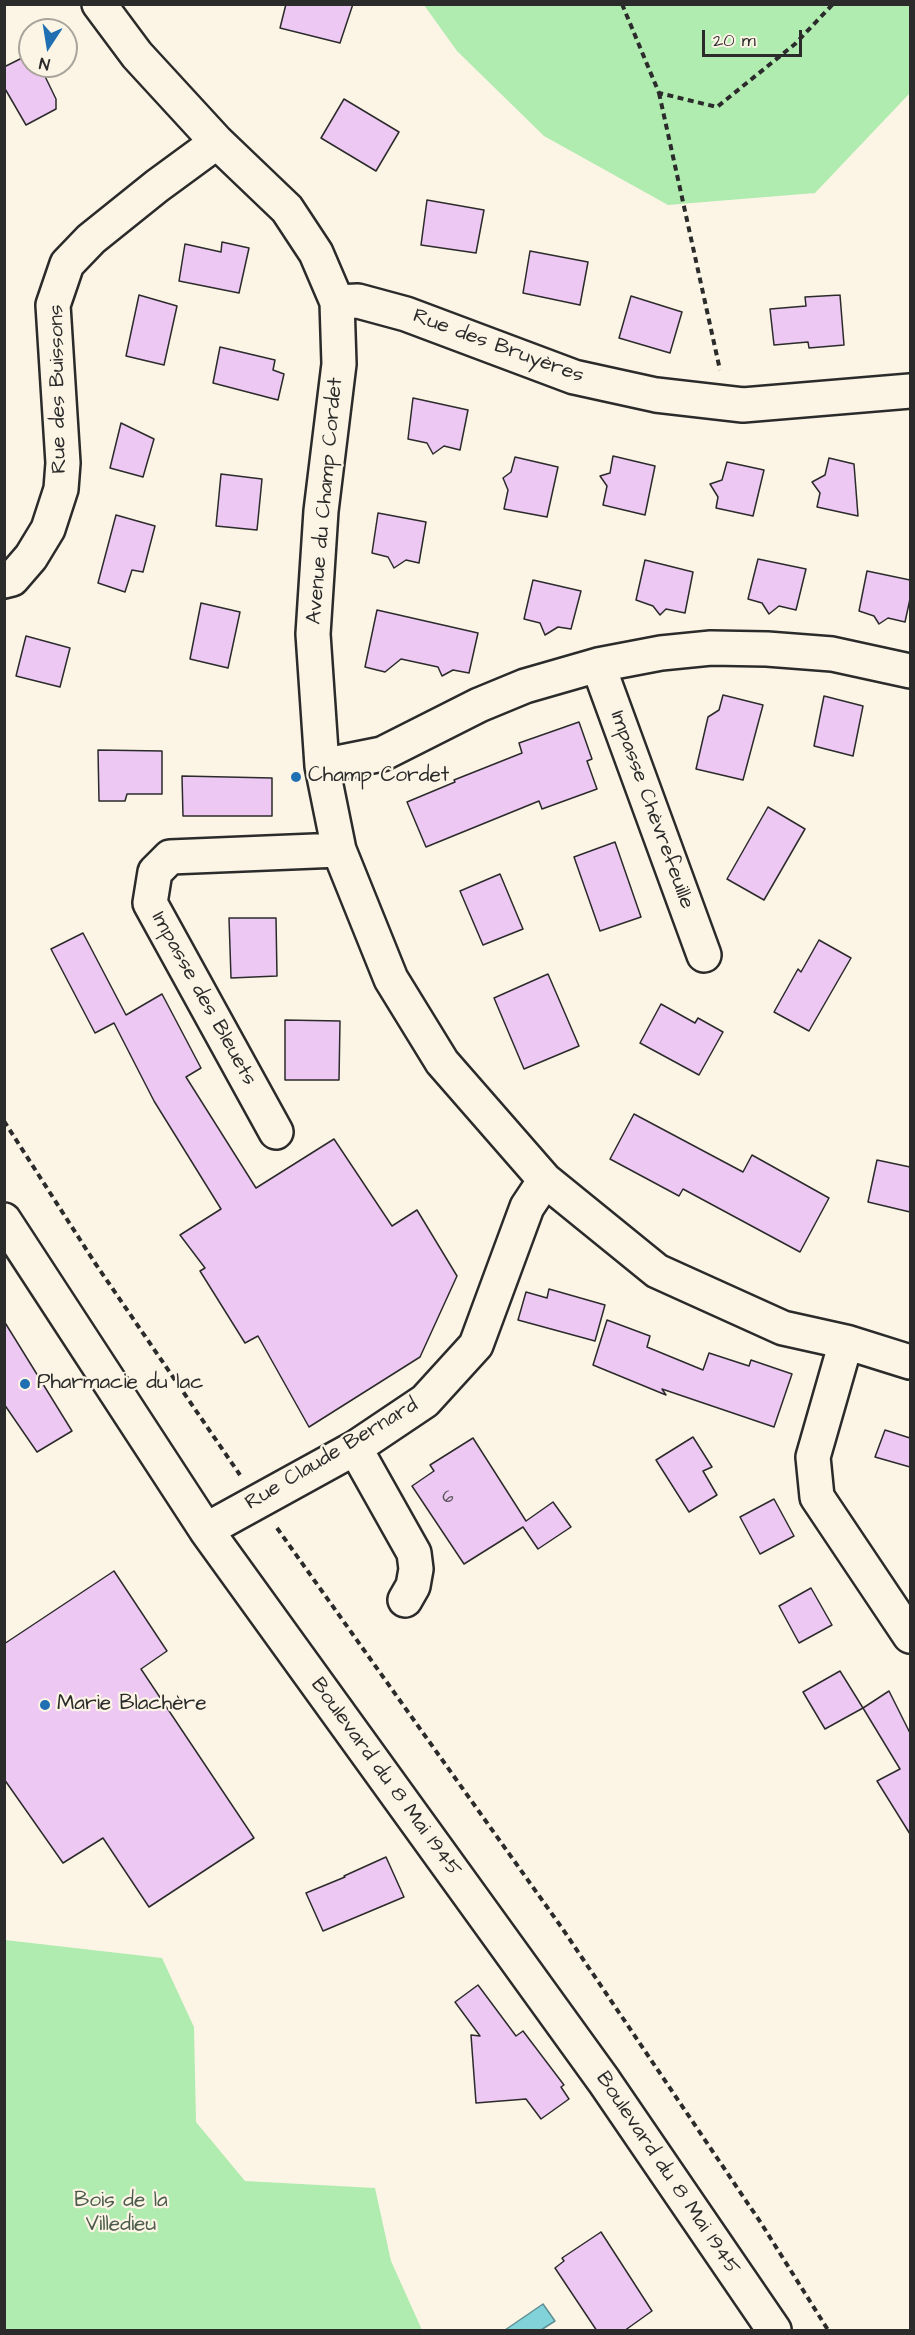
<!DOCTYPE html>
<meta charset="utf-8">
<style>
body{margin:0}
#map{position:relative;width:915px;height:2335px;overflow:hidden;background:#fcf5e5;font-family:"Architects Daughter",sans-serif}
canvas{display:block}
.frame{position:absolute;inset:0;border:6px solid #2b2b2b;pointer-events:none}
.north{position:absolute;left:18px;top:18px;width:60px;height:60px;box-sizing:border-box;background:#fcf5e5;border:2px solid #a8a49b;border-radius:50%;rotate:192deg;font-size:16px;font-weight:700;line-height:24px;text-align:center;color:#2b2b2b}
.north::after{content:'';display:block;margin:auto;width:21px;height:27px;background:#1f6fb2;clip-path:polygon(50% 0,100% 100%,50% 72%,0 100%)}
.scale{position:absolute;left:702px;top:30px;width:100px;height:27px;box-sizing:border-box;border:3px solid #2b2b2b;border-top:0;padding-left:8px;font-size:18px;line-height:21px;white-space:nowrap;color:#2b2b2b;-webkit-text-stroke:4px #fcf5e5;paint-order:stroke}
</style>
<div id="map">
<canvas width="915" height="2335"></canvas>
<div class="frame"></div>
<div class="north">N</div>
<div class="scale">20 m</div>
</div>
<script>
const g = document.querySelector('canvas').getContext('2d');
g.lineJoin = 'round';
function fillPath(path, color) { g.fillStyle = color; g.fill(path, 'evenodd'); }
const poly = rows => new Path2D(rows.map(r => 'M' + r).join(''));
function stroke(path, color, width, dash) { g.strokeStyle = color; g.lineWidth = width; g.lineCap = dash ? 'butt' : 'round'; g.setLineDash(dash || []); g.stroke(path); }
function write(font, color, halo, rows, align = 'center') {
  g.font = font + ' "Architects Daughter",sans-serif'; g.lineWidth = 4.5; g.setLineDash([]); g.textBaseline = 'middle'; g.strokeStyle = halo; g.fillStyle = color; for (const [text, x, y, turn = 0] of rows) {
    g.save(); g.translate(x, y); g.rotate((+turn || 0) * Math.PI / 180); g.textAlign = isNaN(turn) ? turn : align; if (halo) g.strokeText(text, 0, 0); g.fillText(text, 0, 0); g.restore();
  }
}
const green = poly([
 [424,5,910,5,910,93,815,193,668,205,544,136,457,51],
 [5,1940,162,1958,194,2027,196,2122,245,2181,375,2188,391,2261,422,2330,5,2330]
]);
const water = poly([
 [543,2304,555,2321,541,2330,505,2330,543,2304]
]);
const building = poly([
 [286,4,353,4,340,43,280,28,286,4],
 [30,54,30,66,40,66,56,99,56,109,26,125,4,87,4,67,30,54],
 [344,99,399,132,376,171,321,138,344,99],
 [427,200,484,210,476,253,421,245,427,200],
 [222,242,249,248,239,293,179,281,185,244,221,252,222,242],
 [530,251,588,262,580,305,523,293,530,251],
 [139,295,177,306,164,365,126,356,139,295],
 [840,295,844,345,809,348,808,342,774,345,770,309,806,306,805,297,840,295],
 [631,296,682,312,670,353,619,338,631,296],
 [220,347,275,360,273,370,284,374,278,400,213,383,220,347],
 [413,398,468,410,460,450,444,446,433,454,427,443,408,439,413,398],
 [121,423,154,439,143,477,110,468,121,423],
 [613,456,655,466,645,515,603,505,607,486,600,476,610,473,613,456],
 [515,457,558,467,547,517,504,509,508,490,503,478,511,472,515,457],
 [829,458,854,464,858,516,817,507,820,493,812,482,825,475,829,458],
 [727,462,764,470,753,516,716,508,718,497,710,484,722,480,727,462],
 [221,474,262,479,257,530,216,526,221,474],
 [378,513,426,522,419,563,406,560,394,568,388,557,372,553,378,513],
 [116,515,155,526,143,572,132,570,125,592,98,583,116,515],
 [758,559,806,569,796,610,779,606,769,614,762,603,748,599,758,559],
 [645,560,693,572,685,613,666,609,660,615,653,606,636,600,645,560],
 [867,571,910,580,910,599,905,622,888,618,879,624,874,616,859,611,867,571],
 [533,580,581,591,571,629,558,627,545,635,540,623,524,619,533,580],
 [201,603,240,612,228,668,190,659,201,603],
 [377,610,478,633,469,673,453,670,442,676,438,667,401,659,385,672,365,667,377,610],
 [26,636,70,648,60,687,16,676,26,636],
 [723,695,763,705,743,780,696,769,708,717,719,710,723,695],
 [824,696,863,706,853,756,814,746,824,696],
 [579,722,592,759,587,761,597,789,542,809,539,801,426,847,407,802,455,782,454,780,522,753,519,743,579,722],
 [98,750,162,751,162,794,127,794,125,801,99,801,98,750],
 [182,776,272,778,272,816,183,816,182,776],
 [768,807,805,829,764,900,727,879,768,807],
 [615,842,641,917,600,931,574,857,615,842],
 [500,874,523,929,483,945,460,891,500,874],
 [229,918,276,918,277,976,231,978,229,918],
 [83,933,126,1015,162,994,201,1068,186,1077,256,1188,334,1139,392,1226,417,1210,457,1276,420,1357,309,1427,258,1336,245,1343,200,1271,205,1268,180,1235,221,1209,154,1101,114,1023,95,1033,51,949,83,933],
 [819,940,851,958,809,1031,774,1012,798,969,801,972,819,940],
 [548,974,579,1046,524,1069,494,998,548,974],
 [661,1004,695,1023,698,1018,723,1032,699,1075,640,1043,661,1004],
 [285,1020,340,1021,339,1080,285,1080,285,1020],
 [634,1114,743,1172,752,1155,829,1198,800,1252,683,1189,679,1196,610,1159,634,1114],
 [877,1160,910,1167,910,1212,868,1202,877,1160],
 [549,1289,605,1305,595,1341,518,1320,526,1292,547,1298,549,1289],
 [607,1320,650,1336,647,1347,703,1370,709,1353,749,1366,751,1360,792,1374,774,1427,662,1389,666,1395,593,1365,607,1320],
 [4,1321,72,1431,37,1452,4,1404,4,1321],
 [885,1430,910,1438,910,1467,875,1457,885,1430],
 [693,1437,712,1467,703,1471,717,1495,689,1512,656,1460,693,1437],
 [473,1438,526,1521,553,1502,571,1527,538,1549,523,1527,464,1564,412,1486,434,1471,430,1465,473,1438],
 [774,1499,794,1536,760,1554,740,1517,774,1499],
 [114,1571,167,1651,141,1669,254,1838,149,1907,103,1838,63,1863,4,1779,4,1644,114,1571],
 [811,1588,832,1625,799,1643,779,1606,811,1588],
 [840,1671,863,1708,825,1729,803,1692,840,1671],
 [889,1691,910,1733,910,1834,877,1781,900,1769,863,1708,889,1691],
 [386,1857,404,1897,323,1931,306,1893,345,1877,344,1876,386,1857],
 [478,1985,516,2036,523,2031,564,2085,561,2087,569,2099,541,2119,526,2099,476,2103,471,2035,480,2036,455,2002,478,1985],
 [601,2232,652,2311,624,2331,597,2331,555,2268,564,2261,562,2258,601,2232]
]);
const path = poly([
 [622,4,659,93,717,107,795,44,833,4],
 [659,93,720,370],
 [4,1121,95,1263,240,1475],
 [277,1528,562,1928,761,2223,828,2330]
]);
const minor = poly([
 [99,4,137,55,217,142,287,209,316,253,337,302,339,364,321,511,313,634,322,766,339,850,391,979,442,1062,545,1180,657,1271,783,1328,846,1342,910,1362],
 [337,302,358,301,406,314,574,377,656,395,743,405,910,391],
 [4,581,12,579,31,557,48,529,61,489,63,463,53,305,67,264,91,239,157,186,217,142],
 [598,665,704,955],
 [322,766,382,754,479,705,525,686,598,665,661,653,711,648,767,649,832,654,910,671],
 [276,1132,150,903,155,872,170,857,339,850],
 [4,1220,206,1530,604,2081,774,2330],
 [846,1342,813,1457,817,1497,910,1636],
 [355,1448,414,1553,416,1569,413,1586,405,1600],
 [206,1530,355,1448,425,1401,476,1345,527,1207,545,1180]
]);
const markers = [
 [296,777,6,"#1f6fb2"],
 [25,1384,6,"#1f6fb2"],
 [45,1705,6,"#1f6fb2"]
];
const numberNames = [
 ["6",448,1498]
];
const streetNames = [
 ["Rue des Bruyères",498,347,20],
 ["Rue des Buissons",59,389,-91],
 ["Avenue du Champ Cordet",326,501,-85],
 ["Impasse Chèvrefeuille",651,810,70],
 ["Impasse des Bleuets",203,999,61],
 ["Rue Claude Bernard",332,1455,-31],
 ["Boulevard du 8 Mai 1945",385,1778,54],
 ["Boulevard du 8 Mai 1945",667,2174,56]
];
const poiNames = [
 ["Champ Cordet",308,777],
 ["Pharmacie du lac",37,1384],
 ["Marie Blachère",57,1705]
];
const parkNames = [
 ["Bois de la",121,2202],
 ["Villedieu",121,2226]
];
fillPath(green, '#b0ebb0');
fillPath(water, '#81d2d9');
stroke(water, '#5f8f93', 1.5);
fillPath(building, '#ecc8f3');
stroke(building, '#2b2b2b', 1.5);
stroke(minor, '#2b2b2b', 38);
stroke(path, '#2b2b2b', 4, [6, 4.5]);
stroke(minor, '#fcf5e5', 33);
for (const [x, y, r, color] of markers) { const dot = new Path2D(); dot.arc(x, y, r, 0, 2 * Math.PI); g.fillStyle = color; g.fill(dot); stroke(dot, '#fcf5e5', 2); }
write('18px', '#5b525d', null, numberNames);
write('21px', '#2b2b2b', '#fcf5e5', streetNames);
write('21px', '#2b2b2b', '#fcf5e5', poiNames, 'left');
write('21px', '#4c5b4c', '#fcf5e5', parkNames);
</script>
